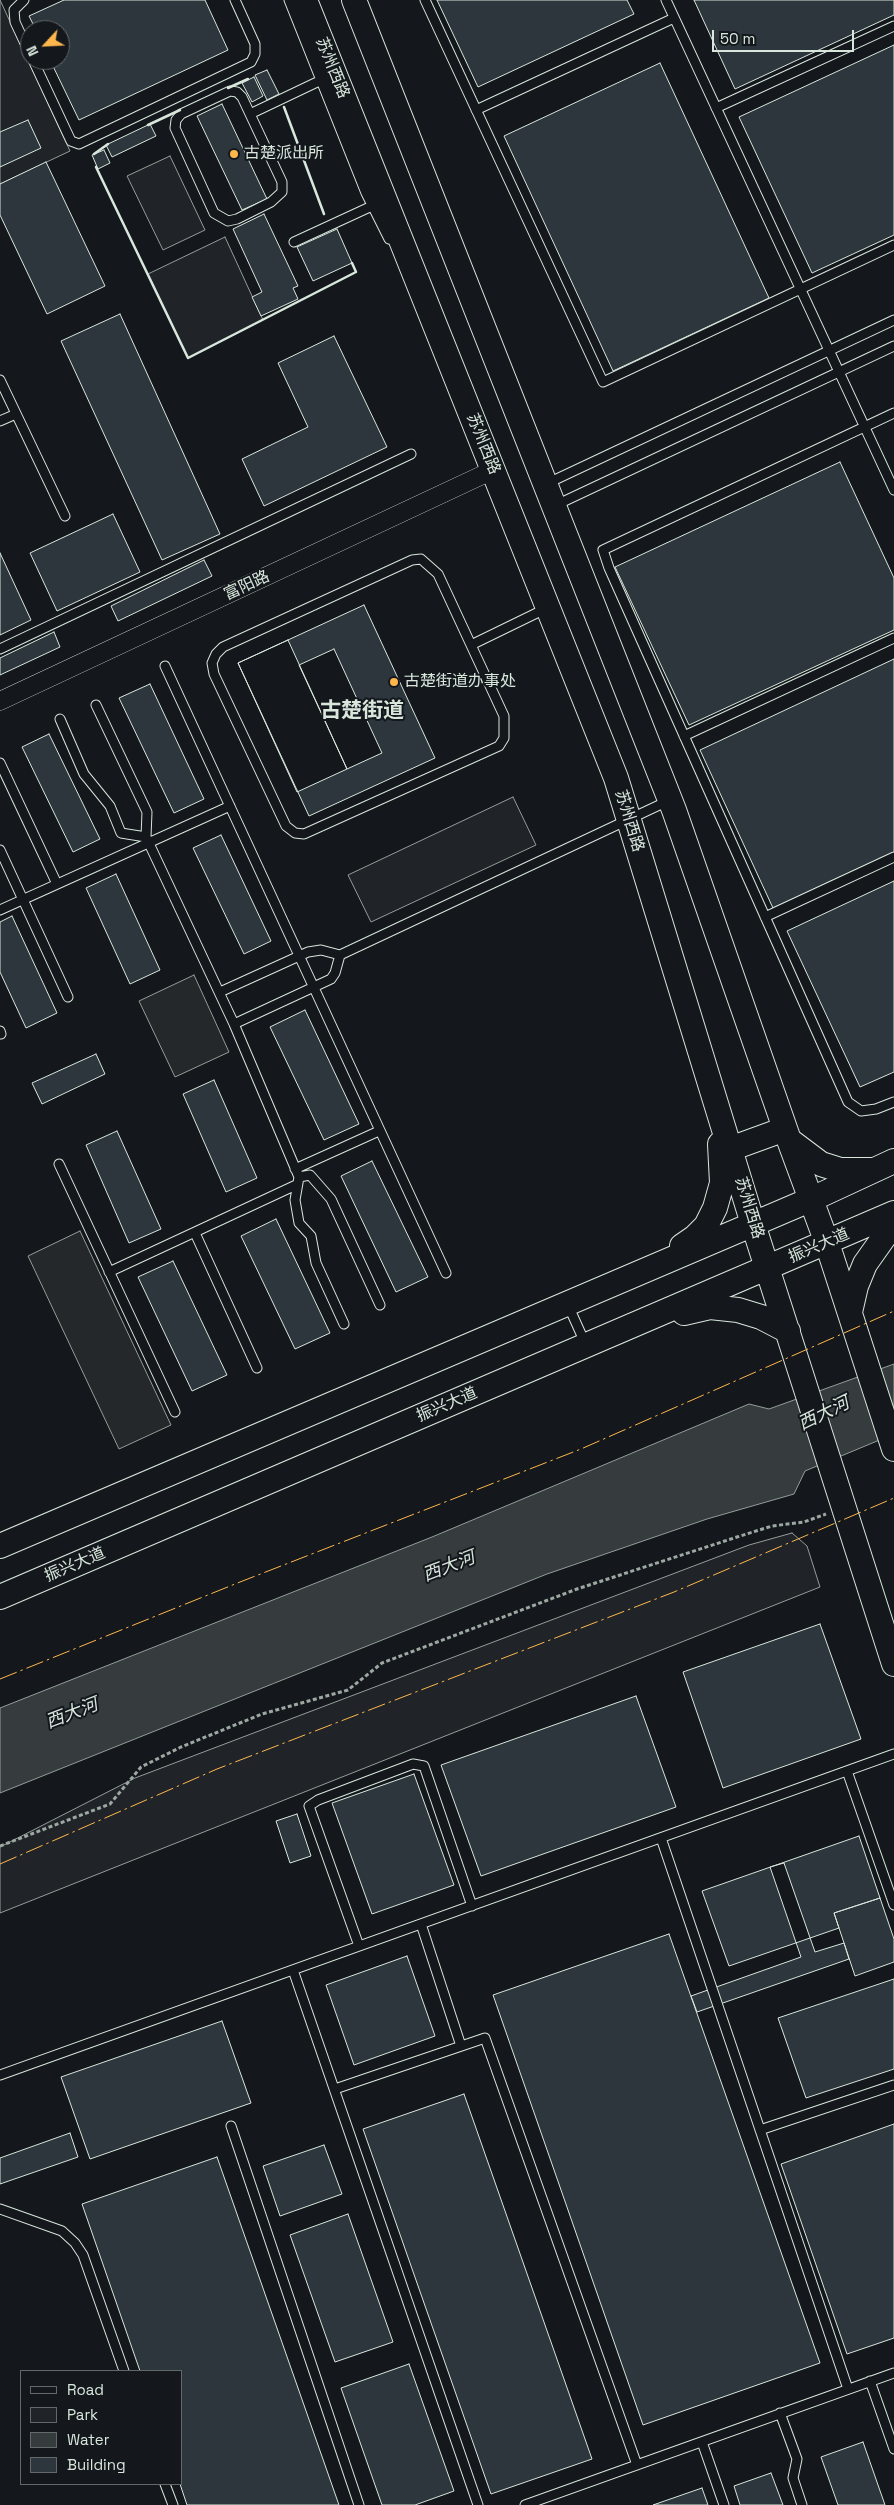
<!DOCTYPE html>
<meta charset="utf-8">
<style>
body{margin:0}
#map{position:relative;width:894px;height:2505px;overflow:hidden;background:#14181c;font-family:"Space Grotesk",sans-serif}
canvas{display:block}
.legend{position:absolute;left:20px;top:2370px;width:162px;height:115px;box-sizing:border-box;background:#14181c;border:1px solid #626a69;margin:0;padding:6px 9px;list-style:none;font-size:15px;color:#d8e6dc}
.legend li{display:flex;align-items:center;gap:10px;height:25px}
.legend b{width:25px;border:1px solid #626a69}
.north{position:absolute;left:20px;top:20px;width:50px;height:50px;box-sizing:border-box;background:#14181c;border:1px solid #626a69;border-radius:50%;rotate:245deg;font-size:14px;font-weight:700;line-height:20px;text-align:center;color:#d8e6dc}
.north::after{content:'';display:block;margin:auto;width:18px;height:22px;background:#ffb74d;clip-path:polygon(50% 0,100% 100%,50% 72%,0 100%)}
.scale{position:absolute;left:712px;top:30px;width:142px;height:22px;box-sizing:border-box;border:2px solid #d8e6dc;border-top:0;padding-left:6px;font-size:15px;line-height:18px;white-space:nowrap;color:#d8e6dc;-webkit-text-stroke:4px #14181c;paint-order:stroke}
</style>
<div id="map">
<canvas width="894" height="2505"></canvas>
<ul class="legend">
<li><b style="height:6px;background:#14181c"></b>Road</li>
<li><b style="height:14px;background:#202428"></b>Park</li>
<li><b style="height:14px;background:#363b3e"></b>Water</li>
<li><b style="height:14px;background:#2c363c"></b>Building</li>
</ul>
<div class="north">N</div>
<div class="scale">50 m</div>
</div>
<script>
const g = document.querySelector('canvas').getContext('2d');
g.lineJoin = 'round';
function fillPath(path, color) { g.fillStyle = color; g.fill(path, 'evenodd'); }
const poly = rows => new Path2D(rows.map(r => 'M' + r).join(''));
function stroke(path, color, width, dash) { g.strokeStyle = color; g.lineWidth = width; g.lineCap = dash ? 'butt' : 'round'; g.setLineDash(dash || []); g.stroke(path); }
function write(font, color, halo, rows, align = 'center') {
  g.font = font + ' "Space Grotesk","Noto Sans SC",sans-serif'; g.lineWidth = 4; g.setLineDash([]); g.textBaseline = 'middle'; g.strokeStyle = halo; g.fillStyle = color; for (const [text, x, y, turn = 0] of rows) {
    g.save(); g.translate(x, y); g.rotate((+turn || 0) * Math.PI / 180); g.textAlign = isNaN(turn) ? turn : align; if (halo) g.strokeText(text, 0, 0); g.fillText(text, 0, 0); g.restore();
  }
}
const green = poly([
 [0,0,70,151,0,184,0,0],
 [170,156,205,230,163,250,127,176,170,156],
 [225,237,263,320,188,358,148,274,225,237],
 [513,797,536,845,371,922,348,875,513,797],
 [792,1533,807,1546,820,1587,0,1913,0,1847,135,1778,749,1545,792,1533]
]);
const parking = poly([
 [194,975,229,1052,175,1077,139,1001,194,975],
 [80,1231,171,1425,119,1449,28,1256,80,1231]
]);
const water = poly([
 [894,1364,894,1434,805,1471,794,1494,707,1519,547,1574,0,1793,0,1708,432,1537,749,1404,769,1409,894,1364]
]);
const building = poly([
 [64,0,205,0,228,50,79,120,50,60,60,60,60,30,36,30,29,16,64,0],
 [437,0,627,0,634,14,478,87,437,0],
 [694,0,894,0,894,15,735,89,694,0],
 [894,45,894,235,812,273,739,117,894,45],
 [660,63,769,298,613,371,504,136,660,63],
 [267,70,279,94,267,100,255,75,267,70],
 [254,77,263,96,252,102,242,83,254,77],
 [222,104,267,199,242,210,197,116,222,104],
 [28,120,41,148,0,167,0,132,28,120],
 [150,124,156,136,112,157,106,145,150,124],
 [104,150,110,163,98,169,92,155,104,150],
 [46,162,105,286,47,314,0,215,0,184,46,162],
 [264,214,298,286,293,288,298,299,261,316,252,297,262,292,233,229,264,214],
 [337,229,352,263,313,281,297,247,337,229],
 [120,314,220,534,162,560,61,341,120,314],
 [334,336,387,447,264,506,242,459,308,427,278,363,334,336],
 [840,462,894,578,894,630,689,725,615,567,840,462],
 [113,514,140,572,57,611,30,553,113,514],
 [0,553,31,620,0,635,0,553],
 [204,560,212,576,118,621,111,606,204,560],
 [364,605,435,758,309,816,238,663,364,605],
 [334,649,382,753,347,769,299,665,334,649],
 [54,632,60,647,0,675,0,658,54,632],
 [288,640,347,769,297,792,238,663,288,640],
 [894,659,894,852,773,908,700,750,894,659],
 [150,684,204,799,174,813,119,698,150,684],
 [49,734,100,839,73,852,22,747,49,734],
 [221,835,271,941,244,954,193,848,221,835],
 [116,874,160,970,130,984,86,888,116,874],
 [894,881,894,1072,860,1087,787,931,894,881],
 [12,916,57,1013,26,1028,0,972,0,922,12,916],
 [305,1010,359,1124,324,1140,270,1027,305,1010],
 [96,1054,105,1074,42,1104,32,1083,96,1054],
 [214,1080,257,1178,226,1192,183,1094,214,1080],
 [117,1131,161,1229,129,1243,86,1145,117,1131],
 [372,1161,428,1277,396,1292,341,1176,372,1161],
 [276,1219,330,1333,295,1349,241,1236,276,1219],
 [173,1261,227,1375,192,1391,138,1277,173,1261],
 [820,1624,861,1739,723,1788,683,1672,820,1624],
 [636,1696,676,1807,481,1876,441,1765,636,1696],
 [414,1774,454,1885,372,1914,332,1803,414,1774],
 [297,1814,311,1856,290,1863,276,1821,297,1814],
 [859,1836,880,1898,834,1913,839,1928,729,1966,702,1891,859,1836],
 [784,1863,815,1952,844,1943,849,1959,697,2012,691,1996,801,1957,770,1867,784,1863],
 [880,1898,894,1939,894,1962,855,1976,834,1913,880,1898],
 [669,1934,820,2363,643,2425,493,1995,669,1934],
 [407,1956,435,2036,354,2065,326,1985,407,1956],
 [894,1979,894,2069,806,2098,778,2018,894,1979],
 [222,2021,251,2103,90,2159,61,2077,222,2021],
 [464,2094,592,2459,491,2494,363,2129,464,2094],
 [894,2124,894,2338,847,2354,781,2164,894,2124],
 [70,2133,78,2157,0,2184,0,2158,70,2133],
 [324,2145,342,2194,280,2216,263,2166,324,2145],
 [217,2157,339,2505,187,2505,180,2484,181,2371,140,2371,82,2204,217,2157],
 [348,2214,393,2342,335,2362,290,2235,348,2214],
 [409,2364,454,2491,415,2505,382,2505,341,2388,409,2364],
 [863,2442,885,2505,838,2505,821,2457,863,2442],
 [771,2473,783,2505,740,2505,734,2486,771,2473],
 [702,2488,708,2505,653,2505,702,2488]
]);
const path = poly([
 [0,1846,110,1804,141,1767,181,1747,262,1714,348,1690,382,1663,577,1589,737,1537,772,1526,804,1522,826,1514]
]);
const service = poly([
 [24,0,14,10,15,22,30,54],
 [289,0,366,193,389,239],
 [425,0,603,382,894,245],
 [666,0,894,490],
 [33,60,71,141,79,144,251,62,255,54,255,44,235,0],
 [716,108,894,26],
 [476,110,674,18],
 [250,114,242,97,237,92,230,91,181,114,176,120,175,128,214,213,228,221,237,219,271,202,282,192,282,182,250,114,334,74],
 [294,242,372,206],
 [0,380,65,516],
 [894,413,603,550,609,568,848,1102,861,1111,876,1109,894,1102],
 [0,421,16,414],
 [546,484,894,320],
 [554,506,894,346],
 [471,645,504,716,504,738,499,746,304,834,295,833,286,826,214,674,212,663,216,654,223,647,412,560,421,559,438,574,471,645,547,608],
 [0,649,411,454],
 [165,666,446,1273],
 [60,719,84,774,110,806,121,833,146,837,147,812,96,705],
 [684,736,894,638],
 [0,763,57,884],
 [146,837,234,1024,299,1177],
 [0,850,68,997],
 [0,910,230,806],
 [765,917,894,857],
 [220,992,308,952,321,950,340,955,670,800],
 [234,1024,331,979,335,973,340,955],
 [0,1031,1,1034],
 [59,1164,175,1412],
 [295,1169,379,1131],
 [195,1233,257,1368],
 [109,1272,296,1185],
 [568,1305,586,1345],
 [344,1324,316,1263,311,1236,299,1223,295,1200,299,1177,310,1175,331,1199,380,1305],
 [847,1771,894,1905],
 [661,1838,848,2389],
 [421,1924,461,2046],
 [359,1946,309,1806,318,1800,413,1764,424,1766,472,1906],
 [293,1970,478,2505],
 [0,2075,894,1754],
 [335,2089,485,2038,637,2465],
 [231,2126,359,2505],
 [760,2130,894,2085],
 [0,2209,62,2231,75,2243,83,2255,124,2371],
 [870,2381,894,2449],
 [780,2413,797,2459,793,2478,802,2505],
 [702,2442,724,2505],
 [165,2484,173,2505],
 [525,2505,894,2373]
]);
const minor = poly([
 [0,701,493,470]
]);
const secondary = poly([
 [305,0,616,778,753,1224,894,1664],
 [354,0,674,810,789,1140,827,1243,894,1449],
 [789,1140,821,1164,840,1170,871,1170],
 [730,1149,785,1129],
 [682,1246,695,1237,706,1226,715,1208,722,1183,720,1144],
 [850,1312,856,1286,865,1264,894,1223],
 [684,1313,710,1307,738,1310,761,1317,788,1331],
 [0,1546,812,1199,894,1161],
 [0,1597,894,1213]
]);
const wall = poly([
 [228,88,248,79],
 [284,107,324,214],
 [148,125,180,110],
 [94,154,108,144],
 [96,167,188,358,356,272,352,263]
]);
const power = poly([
 [0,1679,240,1582,581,1449,894,1311],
 [0,1864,217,1769,674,1592,894,1498]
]);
const markers = [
 [234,154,5,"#ffb74d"],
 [394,682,5,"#ffb74d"]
];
const streetNames = [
 ["苏州西路",332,68,68],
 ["苏州西路",483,444,68],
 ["富阳路",247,586,-25],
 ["苏州西路",629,821,73],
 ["苏州西路",749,1208,73],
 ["振兴大道",819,1246,-23],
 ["振兴大道",447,1405,-23],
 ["振兴大道",75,1565,-23]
];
const poiNames = [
 ["古楚派出所",244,154],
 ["古楚街道办事处",404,682]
];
const waterNames = [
 ["西大河",824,1414,-26],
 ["西大河",449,1567,-21],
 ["西大河",72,1714,-21]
];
const districtNames = [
 ["古楚街道",362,711]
];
fillPath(green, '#202428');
stroke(green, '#939e99', 1);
fillPath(parking, '#24282b');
stroke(parking, '#939e99', 1);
fillPath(water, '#363b3e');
stroke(water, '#939e99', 1);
fillPath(building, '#2c363c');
stroke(building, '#d8e6dc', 1);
stroke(service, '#d8e6dc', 11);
stroke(minor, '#d8e6dc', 19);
stroke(secondary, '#d8e6dc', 26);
stroke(path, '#9da8a2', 3, [4, 2.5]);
stroke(service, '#14181c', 9);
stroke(minor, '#14181c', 18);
stroke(secondary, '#14181c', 24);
stroke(wall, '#d8e6dc', 2.5);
stroke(power, '#ffb74d', 1, [18, 4, 2.5, 4]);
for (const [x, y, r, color] of markers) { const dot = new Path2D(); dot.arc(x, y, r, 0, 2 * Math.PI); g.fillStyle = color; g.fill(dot); stroke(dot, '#14181c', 2); }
write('16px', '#d8e6dc', '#14181c', streetNames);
write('16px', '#d8e6dc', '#14181c', poiNames, 'left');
write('italic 18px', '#d8e6dc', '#14181c', waterNames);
write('bold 21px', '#d8e6dc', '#14181c', districtNames);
</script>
